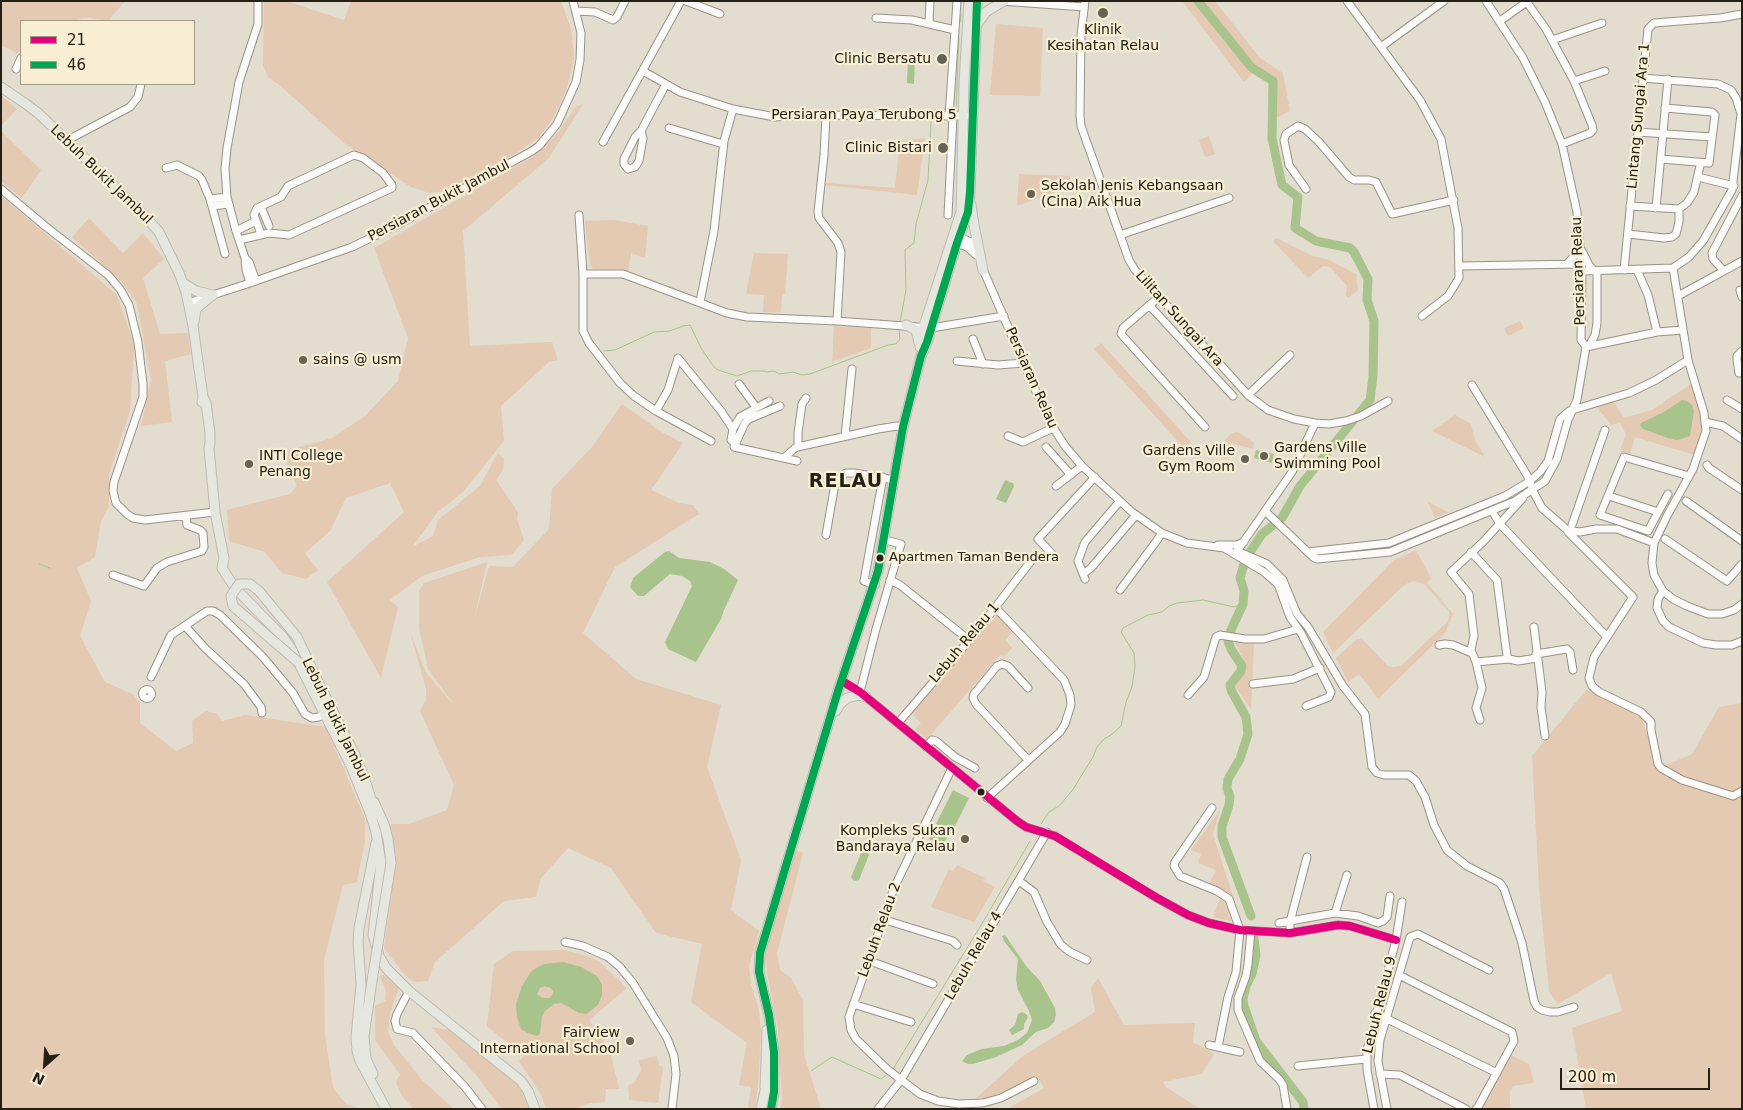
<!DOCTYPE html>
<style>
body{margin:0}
#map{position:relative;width:1743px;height:1110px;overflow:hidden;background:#e2ddce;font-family:"DejaVu Sans",sans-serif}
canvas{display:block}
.frame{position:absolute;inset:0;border:2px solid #232016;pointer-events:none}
.legend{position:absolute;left:20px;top:20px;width:175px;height:65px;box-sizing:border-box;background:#f7eed3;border:1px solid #a29c87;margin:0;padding:6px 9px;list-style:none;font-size:15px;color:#232016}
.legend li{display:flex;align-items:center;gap:10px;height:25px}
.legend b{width:25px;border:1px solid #a29c87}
.north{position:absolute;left:20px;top:1040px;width:50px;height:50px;-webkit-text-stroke:4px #f7eed3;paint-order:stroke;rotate:206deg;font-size:14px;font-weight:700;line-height:20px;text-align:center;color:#232016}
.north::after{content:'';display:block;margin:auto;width:18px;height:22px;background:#232016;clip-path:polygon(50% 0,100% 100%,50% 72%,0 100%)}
.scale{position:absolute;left:1560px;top:1068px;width:150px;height:22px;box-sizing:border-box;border:2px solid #232016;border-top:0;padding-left:6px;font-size:15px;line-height:18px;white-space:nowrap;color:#232016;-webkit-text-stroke:4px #f7eed3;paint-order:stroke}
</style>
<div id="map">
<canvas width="1743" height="1110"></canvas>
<div class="frame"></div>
<ul class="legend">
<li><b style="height:6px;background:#e5007d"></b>21</li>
<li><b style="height:6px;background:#00a651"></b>46</li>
</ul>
<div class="north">N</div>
<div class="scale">200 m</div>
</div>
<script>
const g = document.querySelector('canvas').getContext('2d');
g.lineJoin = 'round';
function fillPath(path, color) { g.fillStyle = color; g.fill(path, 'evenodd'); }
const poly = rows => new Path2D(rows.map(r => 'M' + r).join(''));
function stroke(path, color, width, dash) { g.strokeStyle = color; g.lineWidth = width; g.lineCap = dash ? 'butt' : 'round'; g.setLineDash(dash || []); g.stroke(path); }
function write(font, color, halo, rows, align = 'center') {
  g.font = font + ' "DejaVu Sans",sans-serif'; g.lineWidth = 4.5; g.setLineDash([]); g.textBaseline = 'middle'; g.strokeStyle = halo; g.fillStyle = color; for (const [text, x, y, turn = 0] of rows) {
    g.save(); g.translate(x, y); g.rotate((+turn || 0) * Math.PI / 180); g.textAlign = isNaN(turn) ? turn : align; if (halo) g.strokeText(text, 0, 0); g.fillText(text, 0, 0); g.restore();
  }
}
const green = poly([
 [1,1,125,1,108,21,90,18,82,18,75,21,21,21,21,51,17,53,1,45],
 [264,1,286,1,344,20,351,1,561,1,571,29,574,58,571,71,567,88,560,104,550,123,539,137,508,159,459,184,440,192,429,193,411,187,344,143,283,88,268,77,263,65],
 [1182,1,1193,1,1252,74,1244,82],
 [1204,1,1215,1,1260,58,1283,73,1290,111,1276,118,1275,80,1254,67],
 [996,24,1043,28,1040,96,990,95],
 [1,95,17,109,1,126],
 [583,104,549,158,463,231,470,346,552,342,558,360,549,362,501,406,504,441,464,491,437,513,412,547,433,536,438,520,480,486,498,453,504,458,503,470,496,480,518,512,517,519,524,540,512,555,480,557,422,576,390,600,398,607,381,678,327,582,404,512,390,483,346,498,330,531,305,553,318,570,306,579,282,573,265,552,229,541,227,510,290,494,297,486,282,452,332,438,365,416,398,381,408,338,374,248,534,156,558,133,575,107],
 [1,131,41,170,22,198,1,181],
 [1209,136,1215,154,1205,157,1199,140],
 [925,138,917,195,825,185,825,183,895,188,900,141],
 [1019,174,1070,176,1070,187,1017,206],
 [1,196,117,295,134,345,130,411,109,474,109,506,101,521,95,557,77,568,91,601,80,636,105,682,132,694,140,703,140,723,176,751,193,743,192,721,206,711,217,714,222,721,245,715,326,727,365,819,365,840,357,882,343,885,324,960,325,1035,333,1088,346,1104,361,1109,1,1109],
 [89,218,123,253,143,233,164,259,143,278,160,334,188,333,191,354,165,361,172,422,141,426,151,379,137,304,123,283,72,237],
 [613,220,648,226,645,258,631,253,628,271,620,269,593,269,590,265,585,221],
 [1276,238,1313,256,1329,260,1356,274,1358,290,1348,298,1346,295,1347,286,1330,267,1323,266,1308,278,1273,241],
 [754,253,788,254,785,294,782,295,781,312,763,312,764,295,746,294],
 [1520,321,1524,328,1508,336,1504,328],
 [834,326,871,328,871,348,832,362],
 [1101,343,1191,442,1184,448,1094,349],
 [1692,383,1700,408,1702,428,1695,455,1635,437,1630,454,1620,451,1626,434,1620,423,1611,425,1596,406,1613,401,1624,418,1652,410],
 [622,404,660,431,683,443,651,490,679,503,693,505,699,514,615,567,583,633,636,679,721,705,707,767,741,860,731,910,759,931,749,966,751,984,759,1010,761,1031,758,1088,755,1109,748,1109,751,1087,739,1085,747,1043,691,1002,702,944,656,933,611,868,568,848,541,878,536,897,504,901,435,962,428,981,414,982,405,975,384,948,396,856,389,824,409,824,447,810,454,785,420,711,426,700,426,689,410,632,426,673,455,706,428,669,419,629,419,590,424,583,487,562,474,620,489,566,513,567,549,529,552,489,592,447],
 [1455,415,1471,424,1474,438,1485,457,1432,431],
 [1238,432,1254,443,1253,449,1230,443,1226,459,1214,455,1215,450,1232,433],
 [1428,502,1448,512,1435,518],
 [1416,550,1431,578,1427,583,1453,614,1445,633,1378,699,1359,674,1348,682,1336,658,1357,639,1359,639,1363,640,1388,666,1393,667,1401,666,1447,622,1449,618,1449,611,1424,584,1414,581,1408,583,1402,587,1333,653,1323,632,1394,560],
 [997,615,1013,632,1005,640,1012,648,1004,657,1001,654,927,739,915,729,921,723,912,714],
 [1234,641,1254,643,1251,709,1234,685,1246,668,1246,664],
 [1587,689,1642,718,1657,769,1692,754,1719,707,1742,703,1742,1109,1586,1109,1572,1028,1622,1011,1611,973,1558,1004,1549,992,1539,888,1532,756],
 [1220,810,1213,834,1233,896,1209,885,1216,870,1198,863,1201,854,1191,850],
 [795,850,803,853,777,953,780,970,791,978,803,1000,804,1054,821,1109,780,1109,782,1099,778,1030,767,973,765,955,772,924],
 [957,865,985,878,983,881,995,887,974,922,931,907,949,869,953,871],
 [1220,899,1225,903,1231,921,1213,917],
 [565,950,587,956,600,962,627,988,589,1020,610,1051,619,1089,606,1089,605,1102,590,1103,574,1109,546,1109,541,1094,519,1061,524,1056,487,1026,494,964,513,951],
 [386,973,398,985,398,990,390,1013,388,1032,394,1045,422,1080,454,1109,414,1109,402,1096,396,1082,400,1074,375,1040,375,1006,385,1001,386,991,380,977],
 [1098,978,1124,1025,1195,1023,1193,1042,1214,1054,1202,1074,1163,1082,1166,1087,1200,1109,1007,1109,1044,1088,1038,1078,996,1098,975,1099,1024,1055,1095,1012,1091,988],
 [431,1027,451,1030,514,1080,525,1097,529,1109,502,1109,476,1075],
 [1511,1055,1529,1064,1534,1083,1513,1086,1510,1091,1510,1108,1521,1108,1519,1109,1481,1109],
 [657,1056,659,1066,663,1067,658,1103,629,1100,628,1085,634,1083,641,1070,639,1060]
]);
const water = poly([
 [908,60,915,60,914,84,907,83],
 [1682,400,1687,401,1692,405,1694,411,1690,436,1677,440,1668,438,1643,429,1640,425,1641,423,1664,412],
 [1256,450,1274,454,1272,463,1254,458],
 [1005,480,1009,481,1008,483,1010,482,1013,483,1014,486,1006,503,996,499],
 [669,551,679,558,710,562,724,569,738,580,724,610,721,619,696,662,668,649,665,642,692,586,690,581,682,576,670,574,644,596,638,596,630,587,633,578,665,552],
 [953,790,969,798,952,832,936,824],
 [935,827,949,834,942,846,929,839],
 [870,842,872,847,859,880,854,881,851,877,865,844],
 [1005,935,1026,966,1040,981,1055,1008,1056,1015,1054,1022,1048,1028,1036,1032,1022,1045,996,1057,973,1064,968,1064,962,1061,967,1055,982,1049,1004,1046,1018,1040,1027,1033,1032,1020,1029,1011,1018,990,1016,980,1018,959,1004,941,1002,936],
 [564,962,581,967,597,976,602,985,602,995,598,1005,586,1014,579,1013,561,1003,554,1004,545,1011,542,1017,540,1034,537,1036,528,1033,521,1029,517,1017,516,1004,522,986,531,972,536,968,544,964],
 [545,986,551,988,553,991,553,994,549,998,542,998,537,994,540,988],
 [1022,1012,1026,1014,1028,1017,1024,1024,1024,1029,1012,1035,1009,1030,1015,1025,1018,1014]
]);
const stream = poly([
 [960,22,961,14],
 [955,109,956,108,959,38],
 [933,110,946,109],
 [900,322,906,290,905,250,914,243,916,224,928,180,931,122],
 [604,351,615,350,654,332,670,331,683,326,690,325,701,348,714,367,718,370,737,376,751,371,764,371,766,372,774,371,779,374,793,372,802,375,810,374,888,345,896,344,900,339,899,329],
 [39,564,50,568],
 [1041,824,1049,812,1059,806,1072,791,1093,757,1097,747,1104,739,1111,735,1121,726,1126,702,1132,687,1135,666,1134,653,1121,632,1123,628,1148,615,1162,612,1169,606,1177,603,1203,600,1234,607,1243,604],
 [893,1069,986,917,1030,841],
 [811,1071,832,1057,881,1079,889,1073]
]);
const river = poly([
 [1198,1,1252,68,1273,81,1272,138,1282,185,1298,197,1295,228,1316,241,1350,248,1354,252,1368,279,1367,300,1374,321,1373,376,1370,400,1300,486,1282,518,1262,534,1250,552],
 [1244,564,1240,578,1244,591,1243,604,1231,630,1228,641,1231,649,1242,666,1241,671,1230,685,1231,690,1246,717,1248,734,1240,759,1228,779,1227,788,1230,797,1229,805,1222,826,1222,837,1251,916],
 [1254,938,1256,955,1252,974,1246,986,1243,999,1244,1006,1256,1041,1303,1102,1304,1109]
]);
const minor = poly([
 [686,1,720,14],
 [1001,1,1084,7],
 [1085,1,1081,35,1080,115,1081,126,1129,260,1135,270,1248,395,1268,410,1294,419,1315,423,1329,424,1346,421,1361,416,1388,401],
 [1347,1,1420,100,1441,139,1458,228,1459,278,1448,296,1422,316],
 [1526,1,1546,29,1574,81,1592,125,1593,130,1590,133,1562,144],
 [576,11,595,12,613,20,617,17,625,1],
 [876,18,912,20,955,30],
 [1500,21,1528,1],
 [929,24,930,1],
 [1552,40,1602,23],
 [1381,47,1444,1],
 [16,69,21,58],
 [643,71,680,92,733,109,775,117,803,115,966,116],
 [1574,81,1605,71],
 [826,116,824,155,818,212,819,218,838,243,841,252,837,321],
 [949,116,957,1],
 [669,128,723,144],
 [641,131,643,138,639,161,635,167,628,169,624,164,624,159,635,137,641,131,666,84],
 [1637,132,1712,137],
 [66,141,130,107,138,97,141,84],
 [603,142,681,1],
 [1661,159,1709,163,1715,115,1712,112,1665,108],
 [166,168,177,165,199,176,202,180,210,199,225,254],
 [1698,177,1734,186],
 [1,189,45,226,108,275,120,289,129,305,138,342,143,384,143,397,114,482,113,491,116,503,127,514,133,518,145,520,215,512],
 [1306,189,1289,165,1284,140,1286,134,1298,126,1305,129,1319,142,1349,177,1354,180,1369,180,1376,182,1392,214,1454,200],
 [210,199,227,197],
 [212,206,229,204],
 [1630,206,1679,209,1687,203,1694,192,1700,166],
 [261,207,269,226],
 [1656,208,1668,79],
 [579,215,583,274,583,331,589,343,620,383,634,396,656,411,711,441],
 [948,215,953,116],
 [236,231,256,221],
 [1628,234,1664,238,1672,237,1676,234,1679,222,1679,209],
 [955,235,971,242,976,253],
 [1120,235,1229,198],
 [239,240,269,233,289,235,392,188,392,185,383,173,363,158,354,155,288,186,281,197,257,208,254,215,261,234],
 [953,241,967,247,976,255],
 [1582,251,1589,265,1594,271],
 [245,258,246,270,250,283],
 [1567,264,1575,255,1578,245],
 [981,265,1049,421,1065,446,1082,466,1132,512,1162,533,1187,543,1224,548,1264,572,1278,584,1290,617,1301,633,1331,692,1329,697,1306,706],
 [1459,266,1581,264],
 [1673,268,1688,360,1704,413,1706,431,1693,469,1667,516,1654,543,1652,563,1654,575,1663,591,1673,599,1687,606,1708,614,1722,614,1734,610,1742,604],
 [1624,270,1648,29,1654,23,1720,18,1742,14],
 [1637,270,1648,295,1657,332],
 [1723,270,1713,259,1712,253,1742,196],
 [1582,271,1673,268,1689,257,1703,241,1732,190,1741,114,1736,98,1731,90,1718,84,1642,78],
 [583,274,623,274,727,313,747,317,837,321,931,328,1004,316],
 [256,281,249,262,245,258,236,231,227,197,225,169,227,148,239,82,258,24,258,1],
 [1740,290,1742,297],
 [1678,296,1742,261],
 [1159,297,1123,328,1121,334,1205,427],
 [700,302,714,231,724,141,733,109],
 [188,303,250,283,352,247,399,224,532,151,539,146,557,124,576,82,580,60,581,33,573,1],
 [1149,305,1233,396],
 [973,339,983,364],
 [1589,346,1595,335,1597,323,1597,271],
 [1586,347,1657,332,1683,330],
 [678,358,721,411,733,429],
 [957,361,998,365,1024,363],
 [1739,373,1737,360,1737,356,1742,351],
 [739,384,756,407],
 [1472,385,1527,475,1535,495,1542,508,1566,529],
 [1248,395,1290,355],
 [1727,400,1742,409],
 [780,406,749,419,745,423,734,447,797,461],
 [656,411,668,390,678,358],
 [1705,422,1723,426,1742,439],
 [845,436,852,369],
 [1008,436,1023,442,1053,428],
 [736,444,731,440,733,429,740,417,769,401],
 [798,447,798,433,802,404,806,398],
 [1046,447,1071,475],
 [784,458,795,448,802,446,878,429,897,426,903,427],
 [1707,465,1709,468,1742,490],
 [1056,486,1082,466],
 [1668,494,1648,531,1600,515,1624,457,1689,476],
 [1609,496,1658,512],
 [1686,501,1742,541],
 [1492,511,1500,524,1607,637],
 [1266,512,1313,557,1317,559,1390,552,1515,501,1545,481,1557,459,1568,420,1577,400,1586,347,1581,340,1582,271,1577,212,1562,144,1545,102,1523,58,1486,1],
 [1572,525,1605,430],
 [1572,531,1580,532,1596,529,1617,529,1654,543],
 [1568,532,1633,597,1594,657,1589,678,1592,686,1599,692,1641,712,1651,722,1651,730,1658,764,1661,768,1682,780,1733,796,1742,791],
 [826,535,835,484,839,477,846,473,854,473,894,480],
 [1665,539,1727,581,1742,564],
 [1218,545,1237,545,1244,542],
 [1237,551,1267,564,1283,580,1297,614,1308,627,1343,686,1365,714,1372,767,1377,773,1384,775,1409,775,1416,781,1425,797,1434,825,1447,850,1467,866,1500,883,1504,889,1522,943,1534,1001,1537,1007,1542,1010,1550,1012,1558,1012,1574,1007],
 [1308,552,1389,543,1505,496,1530,481,1540,472,1548,461,1560,419,1569,411,1629,393,1656,380,1688,360],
 [1471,552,1497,580,1507,656,1509,659],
 [1235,554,1292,472,1315,423],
 [1053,555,1038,539,1095,477],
 [1083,574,1091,568,1136,515],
 [113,575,144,586,157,568,167,562,202,551,204,547,203,533,200,530,187,525,186,516],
 [1085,579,1078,561,1085,542,1120,501],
 [890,580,900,585,969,640],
 [875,585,864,581,883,477],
 [1120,590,1155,543,1162,533],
 [1663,591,1658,599,1657,608,1663,621,1669,627,1703,643,1716,645,1732,645,1742,641],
 [185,626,206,649,244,684,261,707,262,713],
 [1534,627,1542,692,1541,707,1545,736],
 [1439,645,1445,644,1453,645,1472,653],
 [1536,654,1567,649,1570,652,1573,670],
 [1476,662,1509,659,1518,661,1537,658],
 [151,677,171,635,207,611,213,611,220,615,263,657,293,693,305,714,312,718,319,717,324,713],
 [842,681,860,692,1017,821,1026,827,1055,836,1157,898,1188,915,1209,923,1240,930,1290,933,1338,925,1350,926,1396,940],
 [1253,684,1293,679,1320,668],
 '142.5 694a4.5 4.5 0 1 1 9 0a4.5 4.5 0 1 1-9 0Z',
 [860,692,876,629,901,544,885,540],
 [1188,695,1204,677,1216,637,1220,635,1245,639,1264,639,1298,629],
 [1480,720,1476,708,1482,688,1476,662,1471,650,1474,636,1469,594,1451,572,1483,542,1523,498],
 [898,723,977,631,1031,561],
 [926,747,932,740,936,741,955,757,975,768],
 [1028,760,976,704,973,698,974,694,997,666,1002,664,1008,666,1028,688],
 [952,768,894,888,849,1017,851,1030,856,1039,887,1069,920,1094,938,1101,959,1104,983,1103,1001,1098,1034,1081],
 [987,798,1060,732,1065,724,1071,705,1070,695,1064,680,995,607],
 [1212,808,1175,862,1174,866,1180,876,1217,891,1229,899,1240,930,1236,972,1228,997,1218,1047],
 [1019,881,1034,892,1047,922,1061,945,1070,952,1087,960],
 [1335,913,1347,875],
 [882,919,953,941,957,945],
 [1279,923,1335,913,1358,916,1378,923,1383,921,1387,917,1390,896],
 [1251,931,1248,964,1246,976,1238,998,1238,1010,1260,1061,1279,1079,1283,1085,1287,1109],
 [1290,933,1290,922,1307,857],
 [565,942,583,946,608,957,620,967,633,983,667,1038,674,1056,676,1074,672,1109],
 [867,960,933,984],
 [1399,975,1512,1032,1514,1041,1478,1107,1476,1109],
 [409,991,397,1014,395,1021,397,1029,413,1033,465,1087,482,1109],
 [853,1004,911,1022],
 [1375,1013,1497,1073],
 [1209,1045,1240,1052],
 [1298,1066,1366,1059],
 [1380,1074,1400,1075,1466,1109],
 [878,1109,901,1080,1047,832],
 [1374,1109,1367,1070,1367,1050,1396,940,1402,902],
 [1387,1109,1378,1061,1380,1040,1410,937,1418,934,1489,970]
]);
const major = poly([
 [978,23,986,12,1004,1],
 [1,87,26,104,38,113,144,215,159,232,179,273,186,292,193,326,203,397,202,402],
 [971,205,974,225,983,270],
 [183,283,196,291,213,295],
 [194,322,196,309,199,306,213,295],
 [906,325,916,330,919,343],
 [920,347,924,326,961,212,964,83,969,1],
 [203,397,206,403,210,433,210,443,209,448,215,512,224,558,222,568,235,588,283,637,292,650,351,766,370,813,376,832,381,863,373,935,379,956,386,968,409,991,521,1081,528,1091,535,1109],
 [308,662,355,755,367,786,374,809],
 [836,711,840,704,847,698,859,695,866,697],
 [374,802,384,824,388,839,391,863],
 [376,843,359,928,358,941,361,985,356,1037,357,1051,360,1061,386,1109],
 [372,981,364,1036,366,1059,373,1074],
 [761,1109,765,1091,767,1030],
 [771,1109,774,1092,774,1052,769,1015,759,972,760,953,838,691,878,571,903,427,921,356,927,342,957,243,968,212,970,192,977,1]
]);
const majorBridge = poly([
 [299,663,233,606,231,596,239,584,250,584,259,591,297,637,311,667],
 [372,981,391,863]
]);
const bus1 = poly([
 [842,681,860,692,1017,821,1026,827,1055,836,1157,898,1188,915,1209,923,1240,930,1290,933,1338,925,1350,926,1396,940]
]);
const bus2 = poly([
 [771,1109,774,1092,774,1052,769,1015,759,972,760,953,838,691,878,571,903,427,921,356,927,342,957,243,968,212,970,192,977,1]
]);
const markers = [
 [1103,13,6,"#666256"],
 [942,59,6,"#666256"],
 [943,148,6,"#666256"],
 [1031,194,5,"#666256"],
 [303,360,5,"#666256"],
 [1264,456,5,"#666256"],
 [1245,459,5,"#666256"],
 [249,464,5,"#666256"],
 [880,558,4.5,"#232016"],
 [981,792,4.5,"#232016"],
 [965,839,5,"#666256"],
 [630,1041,5,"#666256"]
];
const busNames = [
 ["Apartmen Taman Bendera",889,558]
];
const poiNames = [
 ["Klinik",1103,30,"center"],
 ["Kesihatan Relau",1103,46,"center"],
 ["Clinic Bersatu",931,59],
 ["Clinic Bistari",932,148],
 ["Sekolah Jenis Kebangsaan",1041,186,"left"],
 ["(Cina) Aik Hua",1041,202,"left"],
 ["sains @ usm",313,360,"left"],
 ["Gardens Ville",1274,448,"left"],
 ["Swimming Pool",1274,464,"left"],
 ["Gardens Ville",1235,451],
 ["Gym Room",1235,467],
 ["INTI College",259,456,"left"],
 ["Penang",259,472,"left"],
 ["Kompleks Sukan",955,831],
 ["Bandaraya Relau",955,847],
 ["Fairview",620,1033],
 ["International School",620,1049]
];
const streetNames = [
 ["Persiaran Paya Terubong 5",864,115],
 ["Lintang Sungai Ara 1",1639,116,-85],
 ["Lebuh Bukit Jambul",101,175,44],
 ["Persiaran Bukit Jambul",439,201,-28],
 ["Persiaran Relau",1579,271,-92],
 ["Lilitan Sungai Ara",1179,319,48],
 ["Persiaran Relau",1031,378,66],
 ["Lebuh Relau 1",965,643,-50],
 ["Lebuh Bukit Jambul",335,720,64],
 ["Lebuh Relau 2",880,930,-70],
 ["Lebuh Relau 4",974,956,-60],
 ["Lebuh Relau 9",1380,1005,-76]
];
const districtNames = [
 ["RELAU",846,482]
];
fillPath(green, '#e4c9b3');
fillPath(water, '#a9c38c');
stroke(stream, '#a9c38c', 1);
stroke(river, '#a9c38c', 9);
stroke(minor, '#979388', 9);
stroke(major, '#bcbab2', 11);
stroke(minor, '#fbfaf8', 7);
stroke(major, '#e5e6de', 9);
stroke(majorBridge, '#bcbab2', 11, []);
stroke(majorBridge, '#e5e6de', 9);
stroke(bus1, '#e5007d', 8);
stroke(bus2, '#00a651', 8);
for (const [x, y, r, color] of markers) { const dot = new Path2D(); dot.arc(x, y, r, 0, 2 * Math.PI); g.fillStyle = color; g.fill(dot); stroke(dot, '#f7eed3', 2); }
write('13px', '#232016', '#f7eed3', busNames, 'left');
write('14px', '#232016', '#f7eed3', poiNames, 'right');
write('14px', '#232016', '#f7eed3', streetNames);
g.letterSpacing = '1px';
write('bold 19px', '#232016', '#f7eed3', districtNames);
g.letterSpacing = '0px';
</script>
